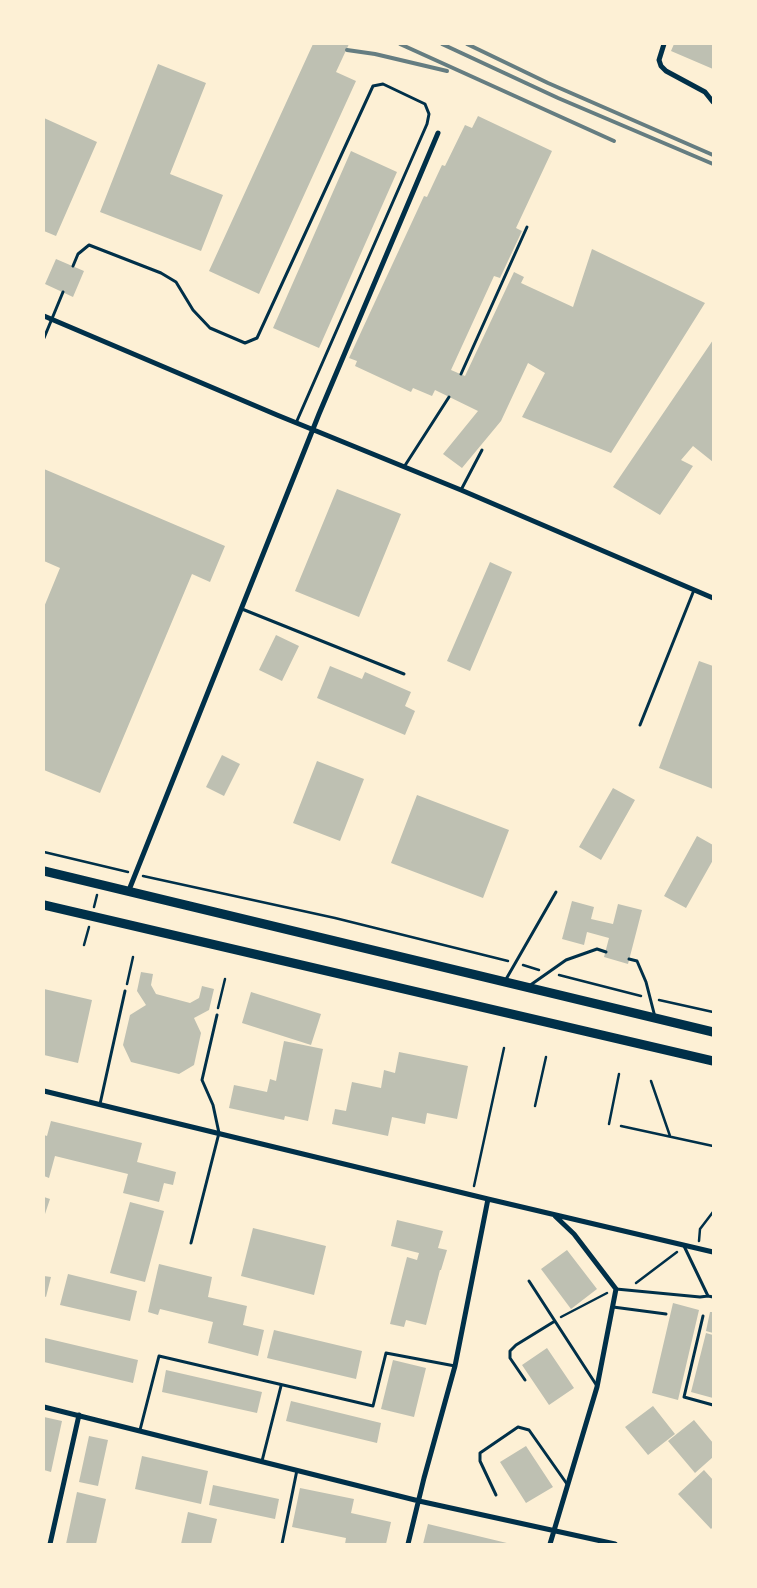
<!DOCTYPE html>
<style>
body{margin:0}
#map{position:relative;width:757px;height:1588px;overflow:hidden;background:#fdf0d5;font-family:"PT Sans Narrow",sans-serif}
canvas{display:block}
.frame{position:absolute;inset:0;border:45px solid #fdf0d5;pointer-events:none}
</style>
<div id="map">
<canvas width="757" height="1588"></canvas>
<div class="frame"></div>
</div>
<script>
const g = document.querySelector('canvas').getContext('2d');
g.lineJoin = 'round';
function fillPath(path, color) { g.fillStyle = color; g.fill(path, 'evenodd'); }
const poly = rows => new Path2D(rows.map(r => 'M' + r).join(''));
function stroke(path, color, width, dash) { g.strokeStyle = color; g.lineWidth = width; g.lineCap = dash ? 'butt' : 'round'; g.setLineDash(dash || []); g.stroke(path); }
const building = poly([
 [313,44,349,44,336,72,356,81,259,294,209,271],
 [674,44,713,44,713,69,671,51],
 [158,64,206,83,170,174,223,195,201,251,100,212],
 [478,116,552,151,516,228,522,231,500,278,494,276,451,370,465,376,514,272,524,277,521,283,573,307,592,249,705,303,611,453,522,417,545,373,528,363,501,421,462,468,443,454,478,411,435,390,432,396,413,388,411,392,355,366,357,361,349,358,424,196,427,197,442,165,445,166,465,125,472,128],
 [44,118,97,142,56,236,44,231],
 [351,151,397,172,319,348,273,328],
 [56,259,84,271,73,297,45,284],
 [713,340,713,462,693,446,681,460,693,466,660,515,613,487],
 [44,469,225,546,210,582,192,574,100,793,44,770,44,607,60,568,44,561],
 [337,489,401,514,359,617,295,591],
 [490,562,512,572,470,671,447,661],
 [276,635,299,646,282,681,259,670],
 [699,661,713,666,713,789,659,768],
 [330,666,362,679,365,672,411,692,405,706,415,711,405,735,317,698],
 [222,755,240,764,224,796,206,787],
 [317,761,364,779,340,841,293,823],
 [613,788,635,800,601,860,579,847],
 [417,795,509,830,483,898,391,863],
 [697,836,713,845,713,860,686,908,664,896],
 [572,901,594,907,591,919,613,924,618,904,642,910,628,964,604,957,609,938,587,932,584,945,562,939],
 [141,972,153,974,151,985,156,994,190,1003,199,998,202,986,214,989,209,1010,194,1018,201,1033,194,1065,179,1074,131,1062,123,1045,130,1015,146,1005,137,991],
 [44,989,92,1000,78,1063,44,1055],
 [251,992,321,1014,311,1045,242,1023],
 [284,1041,323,1049,308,1121,285,1116,284,1120,229,1108,234,1085,267,1092,270,1079,276,1081],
 [399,1052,468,1066,457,1119,427,1113,425,1124,392,1117,388,1136,332,1124,335,1109,346,1111,352,1082,381,1088,384,1070,395,1073],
 [51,1121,142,1143,137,1162,176,1172,173,1185,164,1183,159,1202,123,1193,128,1174,55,1156,49,1178,44,1176,44,1135,47,1136],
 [44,1197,50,1199,44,1217],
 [130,1202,164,1211,145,1282,110,1273],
 [397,1220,443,1231,438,1248,447,1250,441,1270,440,1270,426,1325,406,1320,404,1327,390,1324,407,1257,417,1260,419,1253,391,1246],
 [253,1228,326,1246,314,1295,241,1276],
 [567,1250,597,1289,571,1309,541,1269],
 [159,1264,212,1277,208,1297,247,1306,243,1325,264,1330,258,1356,208,1343,213,1322,160,1309,158,1315,148,1312],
 [68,1274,137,1291,130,1321,60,1305],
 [44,1276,51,1277,46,1297,44,1296],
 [673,1303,699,1310,678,1400,652,1393],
 [710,1312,713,1312,713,1333,706,1331],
 [274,1330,362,1351,356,1379,267,1358],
 [706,1333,713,1335,713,1398,691,1392],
 [45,1338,138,1360,133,1383,44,1362],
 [547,1348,574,1388,549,1405,522,1365],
 [393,1360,426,1368,414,1417,381,1409],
 [166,1370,262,1392,257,1413,162,1392],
 [291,1401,381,1423,377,1443,286,1421],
 [653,1406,675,1434,648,1455,625,1427],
 [44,1417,62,1421,51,1472,44,1470],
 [694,1420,713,1443,713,1457,695,1473,668,1441],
 [89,1436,108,1440,98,1486,79,1482],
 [526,1446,553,1487,526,1503,500,1462],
 [142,1456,208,1471,201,1504,135,1489],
 [704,1470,713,1480,713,1527,711,1529,678,1494],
 [213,1485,279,1499,275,1519,209,1505],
 [300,1488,354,1499,351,1513,391,1522,386,1544,345,1544,346,1538,292,1527],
 [77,1492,106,1499,96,1544,66,1544],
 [188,1512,217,1519,211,1544,181,1544],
 [428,1524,511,1544,423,1544]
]);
const path = poly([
 [44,852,128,872],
 [143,876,335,918,508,961],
 [94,907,97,895],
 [84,945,89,927],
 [523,965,539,970],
 [559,975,641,996],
 [127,984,133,957],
 [659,1000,713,1012],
 [218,1008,225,979],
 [651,1081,670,1136],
 [535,1106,546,1057],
 [609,1124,619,1074],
 [621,1126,713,1146],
 [474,1186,504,1048],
 [699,1241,700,1229,713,1212],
 [636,1283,677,1252],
 [561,1317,607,1293]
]);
const service = poly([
 [73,266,78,254,89,245,161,273,176,282,193,310,210,328,245,343,257,338,373,86,383,84,425,104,429,114,427,124,296,423],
 [44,338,63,292],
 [461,374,527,227],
 [404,467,449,397],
 [461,490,482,450],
 [242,609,404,674],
 [640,725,694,590],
 [629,959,637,961,646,982,655,1017],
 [505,981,556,892],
 [529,986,566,960,597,949,606,952],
 [100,1104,125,991],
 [191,1243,219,1133,213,1105,202,1080,217,1015],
 [684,1246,708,1296,713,1297],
 [529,1281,597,1386],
 [616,1289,700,1297,708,1296],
 [613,1307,666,1314],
 [703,1316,684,1397,713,1405],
 [525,1380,510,1358,510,1351,516,1345,555,1321],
 [140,1430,159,1356,373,1406,386,1353,455,1366],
 [262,1461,281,1386],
 [496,1495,480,1461,480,1453,518,1427,529,1430,567,1484],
 [282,1544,297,1470]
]);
const minor = poly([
 [664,44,659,60,661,66,666,71,705,92,713,102],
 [44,316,277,415,461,490,713,598],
 [129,890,319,414,438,133],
 [44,1091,488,1199,713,1252],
 [44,1407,419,1501,615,1544],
 [50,1544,79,1415],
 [408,1544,424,1478,455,1366,488,1199],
 [550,1544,597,1387,616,1289,574,1234,555,1216]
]);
const tertiary = poly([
 [44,871,713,1032],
 [44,905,713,1061]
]);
const rail = poly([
 [400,44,614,141],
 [442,44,558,98,713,164],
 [467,44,548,83,713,155],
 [347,50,375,54,447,71]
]);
fillPath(building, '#bec0b2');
stroke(path, '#003049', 2.5);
stroke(service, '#003049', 3);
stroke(minor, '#003049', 5);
stroke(tertiary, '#003049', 9);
stroke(rail, '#657d81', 4);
</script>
